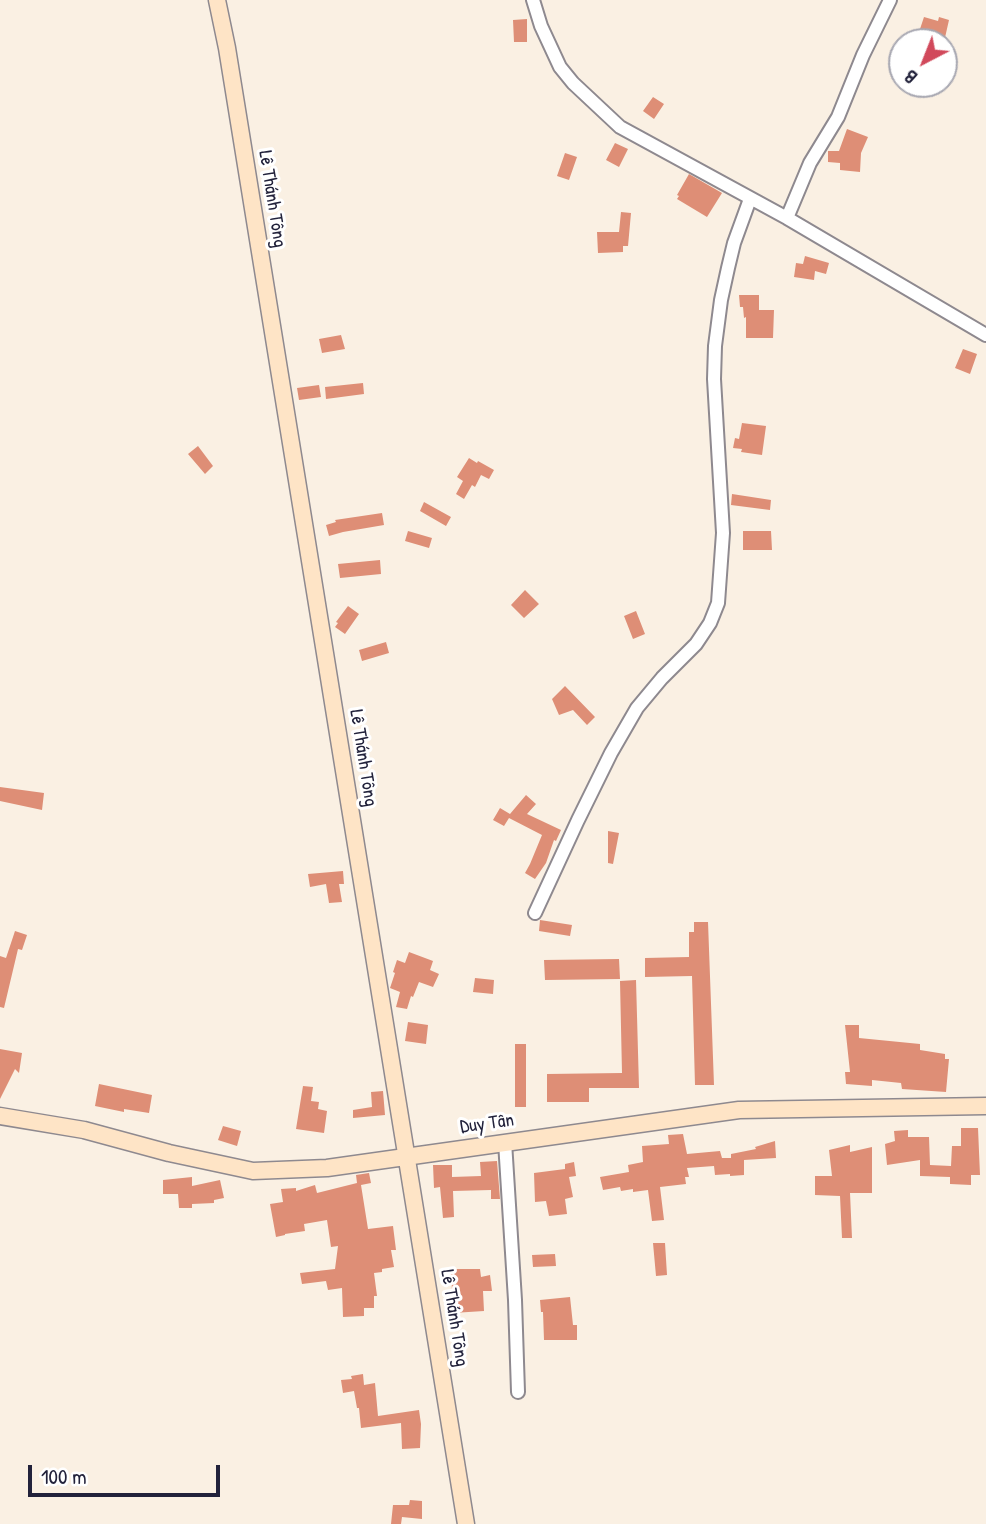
<!DOCTYPE html>
<meta charset="utf-8">
<style>
body{margin:0}
#map{position:relative;width:986px;height:1524px;overflow:hidden;background:#faf0e3;font-family:"Patrick Hand",sans-serif}
canvas{display:block}
.north{position:absolute;left:888px;top:28px;width:70px;height:70px;box-sizing:border-box;background:#fff;border:2px solid #a7a7b1;border-radius:50%;rotate:222deg;font-size:19px;font-weight:700;line-height:28px;text-align:center;color:#22223b}
.north::after{content:'';display:block;margin:auto;width:24px;height:32px;background:#d1495b;clip-path:polygon(50% 0,100% 100%,50% 72%,0 100%)}
.scale{position:absolute;left:28px;top:1465px;width:192px;height:32px;box-sizing:border-box;border:4px solid #22223b;border-top:0;padding-left:9px;font-size:21px;line-height:24px;white-space:nowrap;color:#22223b;-webkit-text-stroke:5px #fff;paint-order:stroke}
</style>
<div id="map">
<canvas width="986" height="1524"></canvas>
<div class="north">B</div>
<div class="scale">100 m</div>
</div>
<script>
const g = document.querySelector('canvas').getContext('2d');
g.lineJoin = 'round';
function fillPath(path, color) { g.fillStyle = color; g.fill(path, 'evenodd'); }
const poly = rows => new Path2D(rows.map(r => 'M' + r).join(''));
function stroke(path, color, width, dash) { g.strokeStyle = color; g.lineWidth = width; g.lineCap = dash ? 'butt' : 'round'; g.setLineDash(dash || []); g.stroke(path); }
function write(font, color, halo, rows, align = 'center') {
  g.font = font + ' "Patrick Hand",sans-serif'; g.lineWidth = 6; g.setLineDash([]); g.textBaseline = 'middle'; g.strokeStyle = halo; g.fillStyle = color; for (const [text, x, y, turn = 0] of rows) {
    g.save(); g.translate(x, y); g.rotate((+turn || 0) * Math.PI / 180); g.textAlign = isNaN(turn) ? turn : align; if (halo) g.strokeText(text, 0, 0); g.fillText(text, 0, 0); g.restore();
  }
}
const building = poly([
 [924,17,938,21,939,17,949,20,944,42,932,42,934,33,920,29],
 [527,19,527,42,514,42,513,20],
 [653,97,664,104,654,119,643,111],
 [847,129,868,137,861,153,860,172,840,170,840,163,828,162,828,151,839,151],
 [615,143,628,149,619,167,606,160],
 [565,153,577,157,569,180,557,176],
 [689,174,722,193,707,217,677,199,679,196,677,195],
 [621,212,631,213,628,246,623,246,623,252,598,253,597,232,619,232],
 [805,256,829,263,826,274,815,271,814,280,794,277,796,263,803,264],
 [739,295,759,295,759,310,774,310,773,338,746,338,746,317,744,318,743,307,740,307],
 [341,335,345,349,322,353,319,339],
 [963,349,977,354,970,374,955,368],
 [363,383,364,394,326,399,325,387],
 [319,385,321,397,299,400,297,388],
 [742,423,766,426,762,455,741,452,742,449,733,448,735,438,739,439],
 [198,446,213,466,205,474,188,454],
 [469,458,477,463,478,461,494,470,489,479,481,475,475,487,472,485,464,499,456,494,463,481,457,477],
 [732,494,771,500,770,510,731,505],
 [424,502,451,517,446,526,420,511],
 [382,513,384,525,343,532,329,536,326,525,336,522,335,520],
 [408,531,432,538,429,548,405,541],
 [743,531,771,531,772,550,743,550],
 [380,560,381,574,340,578,338,564],
 [525,590,539,604,524,618,511,605],
 [348,606,359,614,345,634,335,627,338,623,336,622],
 [636,611,645,634,633,639,624,616],
 [386,642,389,653,362,661,359,650],
 [565,686,595,717,587,725,573,710,559,715,552,699],
 [0,787,44,793,42,810,0,801],
 [526,795,536,804,527,814,561,830,556,841,554,840,546,863,535,879,525,873,530,864,542,835,509,818,504,826,493,820,500,808,510,814],
 [608,831,619,833,613,864,608,863],
 [343,871,344,884,339,884,342,902,329,903,326,884,310,887,308,874],
 [540,920,572,925,570,936,539,931],
 [694,922,708,922,714,1085,695,1085,692,976,645,977,645,958,689,957,689,932,694,932],
 [15,931,27,935,22,950,18,949,4,1008,0,1007,0,956,6,958],
 [409,952,433,961,430,970,439,974,433,987,419,982,413,997,411,996,407,1009,396,1007,400,992,390,988,395,973,393,972,397,960,405,963],
 [619,959,620,979,545,980,544,960],
 [475,978,494,980,493,994,473,992],
 [636,980,639,1088,589,1088,589,1102,547,1102,547,1074,622,1073,620,981],
 [408,1022,428,1025,426,1044,405,1041],
 [845,1025,859,1025,859,1038,920,1044,920,1050,945,1054,945,1059,949,1059,946,1092,902,1089,901,1083,872,1080,872,1086,846,1084,845,1072,850,1072],
 [515,1044,526,1044,526,1107,515,1107],
 [0,1049,22,1053,19,1073,15,1069,0,1099],
 [99,1084,152,1095,149,1113,124,1109,124,1112,95,1106],
 [303,1086,313,1087,311,1101,319,1102,318,1109,327,1111,324,1133,296,1129],
 [383,1091,385,1115,353,1118,353,1110,372,1107,371,1092],
 [223,1126,241,1131,237,1146,218,1140],
 [961,1128,978,1128,980,1175,971,1175,971,1185,950,1184,950,1177,920,1176,920,1160,887,1165,885,1144,895,1141,894,1131,908,1130,908,1137,929,1137,930,1165,951,1166,952,1146,961,1146],
 [683,1134,687,1154,720,1151,722,1158,731,1158,731,1154,756,1149,755,1147,775,1141,776,1158,744,1160,744,1175,730,1176,730,1174,715,1175,714,1166,687,1168,689,1177,685,1177,686,1184,660,1187,664,1220,652,1221,648,1190,633,1192,633,1189,621,1191,620,1187,603,1190,600,1177,629,1172,628,1165,643,1162,642,1146,669,1144,668,1135],
 [850,1145,850,1152,872,1147,872,1193,850,1193,852,1238,842,1238,840,1196,815,1195,815,1176,832,1176,829,1150],
 [497,1161,500,1199,491,1199,491,1190,453,1191,454,1217,443,1218,440,1187,434,1188,433,1165,452,1165,452,1177,481,1176,480,1162],
 [574,1162,576,1176,569,1177,573,1197,565,1199,567,1214,549,1216,546,1201,535,1202,534,1173,565,1169,565,1164],
 [369,1173,371,1183,361,1185,368,1229,393,1226,396,1250,391,1250,394,1267,382,1269,382,1272,374,1273,377,1296,374,1296,374,1308,364,1308,364,1316,343,1317,342,1288,328,1290,326,1281,302,1284,300,1273,335,1269,338,1246,331,1247,327,1220,304,1224,305,1231,285,1234,285,1235,276,1237,270,1204,283,1202,281,1189,296,1188,296,1191,315,1185,317,1193,357,1183,356,1175],
 [192,1177,192,1186,220,1180,224,1198,214,1200,214,1203,192,1204,192,1208,179,1208,178,1194,163,1194,163,1180],
 [653,1243,665,1243,667,1275,656,1276],
 [555,1254,556,1266,533,1267,532,1255],
 [451,1269,480,1269,481,1277,490,1275,492,1291,483,1291,484,1311,453,1313],
 [570,1297,573,1325,577,1325,577,1340,544,1340,543,1312,541,1312,540,1300],
 [363,1374,364,1385,375,1383,378,1416,419,1410,421,1424,420,1448,402,1449,401,1423,361,1428,359,1408,357,1408,354,1391,343,1393,341,1380,352,1379,351,1376],
 [410,1500,422,1501,422,1519,402,1517,401,1524,391,1524,393,1505,409,1505]
]);
const street = poly([
 [533,0,541,26,560,67,573,83,620,127,787,218,986,335],
 [787,218,810,163,838,117,863,55,890,0],
 [535,913,578,820,611,753,637,708,662,678,696,644,710,623,718,603,723,533,714,379,715,346,721,300,728,268,734,243,750,199],
 [505,1142,515,1300,518,1392]
]);
const secondary = poly([
 [217,0,227,48,466,1524],
 [0,1116,84,1130,169,1153,253,1171,327,1168,739,1110,986,1106]
]);
const streetNames = [
 ["Lê Thánh Tông",272,199,81],
 ["Lê Thánh Tông",363,758,81],
 ["Duy Tân",487,1124,-8],
 ["Lê Thánh Tông",454,1318,81]
];
fillPath(building, '#de8e76');
stroke(street, '#8e898f', 16);
stroke(secondary, '#8e898f', 19);
stroke(street, '#fff', 12);
stroke(secondary, '#fee4c6', 16);
write('19px', '#22223b', '#fff', streetNames);
</script>
